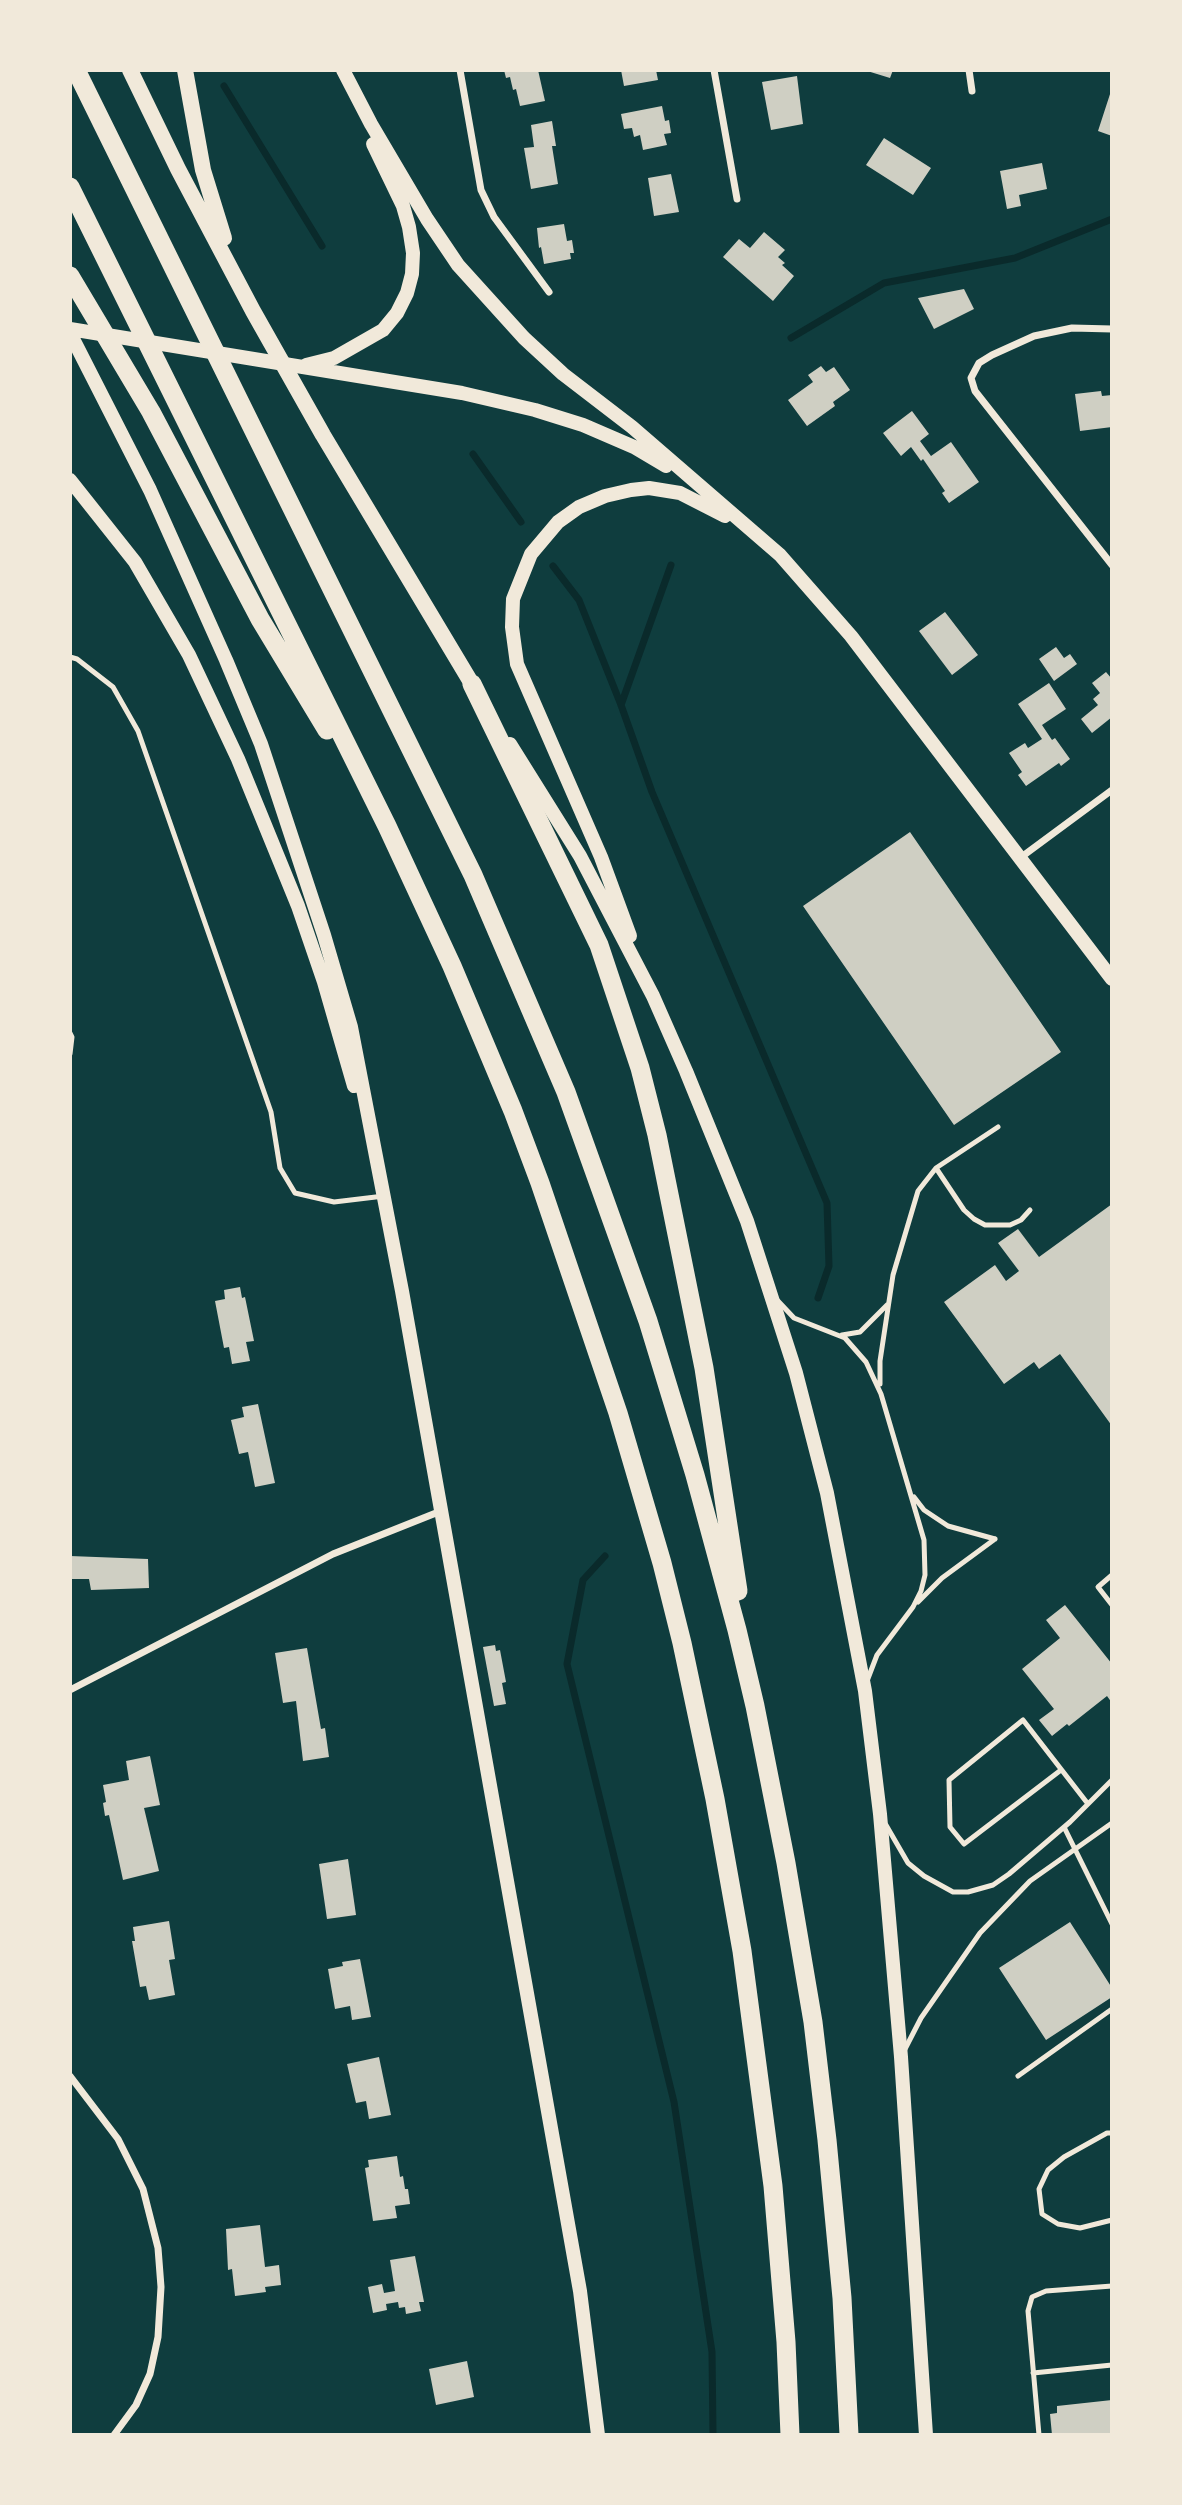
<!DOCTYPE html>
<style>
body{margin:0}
#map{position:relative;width:1182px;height:2505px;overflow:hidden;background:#0f3d3e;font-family:"PT Sans Narrow",sans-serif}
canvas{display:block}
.frame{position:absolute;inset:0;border:72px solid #f1e9da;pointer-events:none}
</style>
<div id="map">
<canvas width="1182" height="2505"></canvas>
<div class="frame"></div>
</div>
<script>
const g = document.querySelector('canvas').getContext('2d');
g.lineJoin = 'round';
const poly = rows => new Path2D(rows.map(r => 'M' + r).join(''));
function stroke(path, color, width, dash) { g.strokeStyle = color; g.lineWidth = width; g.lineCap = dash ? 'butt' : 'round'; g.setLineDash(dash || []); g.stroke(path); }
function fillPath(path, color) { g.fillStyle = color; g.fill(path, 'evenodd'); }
const stream = poly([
 [224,86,322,246],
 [791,338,884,283,1015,258,1112,219],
 [473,454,521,522],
 [553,566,579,600,621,705,652,792,827,1203,829,1266,818,1298],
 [621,705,671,565],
 [605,1556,583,1580,567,1664,674,2102,712,2352,713,2435]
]);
const building = poly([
 [504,70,538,70,545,101,520,106,516,89,513,90,510,77,506,78],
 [621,70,656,70,658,80,624,86],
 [864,70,893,70,890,78],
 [797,76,803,124,771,130,762,82],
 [1111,91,1112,91,1112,136,1098,131],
 [662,106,665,121,669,120,671,133,664,134,667,145,643,150,640,135,634,137,632,128,624,129,621,114],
 [552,121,556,146,552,146,558,184,531,189,524,148,534,147,531,125],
 [884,138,931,168,913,195,866,165],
 [1042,163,1047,189,1019,195,1021,206,1007,209,1000,171],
 [671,174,679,212,654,216,648,178],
 [564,224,567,241,572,240,574,253,570,253,571,259,544,264,541,247,539,248,537,228],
 [764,232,785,250,778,257,785,263,782,265,794,276,773,301,723,257,739,239,750,248],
 [964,289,974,309,934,329,918,298],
 [821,366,826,372,834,367,850,390,833,402,835,406,807,426,788,400,813,382,808,375],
 [1101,391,1102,396,1112,395,1112,427,1080,431,1075,394],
 [912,411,929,434,920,441,931,456,951,442,979,482,949,503,942,493,945,491,923,459,921,461,911,447,901,456,883,433],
 [945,612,978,655,952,675,919,631],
 [1056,647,1064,658,1070,654,1077,664,1054,681,1039,659],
 [1106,672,1112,679,1112,717,1092,733,1081,719,1098,705,1093,699,1100,693,1092,683],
 [1049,683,1066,709,1042,725,1052,740,1055,738,1070,759,1061,766,1059,763,1026,786,1018,775,1022,772,1009,753,1025,743,1028,748,1042,739,1018,704],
 [910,832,1061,1052,954,1125,803,906],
 [1112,1204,1112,1426,1060,1354,1039,1369,1034,1362,1004,1384,944,1302,995,1265,1006,1281,1019,1271,998,1243,1018,1229,1039,1257],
 [240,1287,242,1298,245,1297,254,1341,246,1342,250,1361,232,1364,229,1347,224,1348,215,1301,225,1299,224,1290],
 [258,1404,275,1483,255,1487,248,1452,239,1454,231,1420,244,1417,242,1407],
 [70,1556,148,1559,149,1588,91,1590,89,1579,70,1579],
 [1065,1605,1112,1664,1112,1703,1107,1696,1069,1726,1067,1724,1052,1736,1039,1720,1054,1709,1022,1669,1060,1638,1046,1620],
 [495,1645,496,1651,500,1650,506,1682,502,1683,506,1704,494,1706,483,1647],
 [307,1648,321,1729,325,1728,329,1757,303,1761,296,1701,283,1703,275,1653],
 [150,1756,160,1805,144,1808,159,1871,123,1880,109,1815,105,1816,103,1803,106,1802,103,1785,129,1780,126,1761],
 [348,1859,356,1915,327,1919,319,1864],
 [169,1921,175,1959,169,1960,175,1995,149,2000,146,1986,140,1987,132,1941,135,1941,133,1927],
 [1070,1922,1112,1988,1112,1997,1046,2040,999,1968],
 [360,1959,371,2017,352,2020,350,2006,335,2009,328,1969,343,1966,342,1962],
 [379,2057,391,2115,369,2119,366,2101,356,2103,347,2064],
 [397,2156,400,2177,403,2176,405,2189,408,2189,410,2204,395,2206,397,2218,373,2221,365,2168,369,2167,368,2160],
 [260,2225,265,2267,279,2265,281,2285,265,2287,266,2292,235,2296,232,2269,228,2270,226,2229],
 [415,2256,424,2302,419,2302,421,2311,406,2314,405,2307,399,2308,398,2302,386,2304,387,2310,373,2313,368,2287,382,2284,384,2293,395,2291,390,2260],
 [467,2361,474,2397,436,2405,429,2369],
 [1112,2400,1112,2435,1052,2435,1050,2414,1057,2413,1057,2406]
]);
const service = poly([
 [70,657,77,659,113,687,138,731,271,1112,280,1168,295,1193,334,1202,384,1196],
 [70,1033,72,1037,70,1054],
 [936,1168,964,1210,974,1219,985,1225,1010,1225,1021,1220,1030,1210],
 [778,1301,794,1318,845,1338,866,1362,881,1394,924,1540,925,1575,921,1591,913,1607,877,1655,867,1681],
 [842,1335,860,1332,887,1305],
 [880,1384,880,1361,893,1275,918,1191,936,1168,998,1127],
 [914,1497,924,1510,948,1526,995,1539],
 [1112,1575,1098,1587,1112,1605],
 [918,1602,942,1578,995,1539],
 [1061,1770,964,1844,950,1827,949,1780,1023,1720,1088,1804],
 [886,1825,908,1863,924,1876,953,1892,968,1892,993,1885,1009,1874,1070,1822,1112,1780],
 [1064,1827,1112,1924],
 [904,2051,921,2018,980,1933,1030,1881,1112,1823],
 [1018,2076,1112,2009],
 [1112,2133,1107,2133,1064,2157,1048,2170,1039,2189,1042,2214,1058,2224,1080,2228,1112,2220],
 [1033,2373,1112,2365],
 [1039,2435,1028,2311,1032,2297,1046,2291,1112,2286]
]);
const minor = poly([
 [460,70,481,190,494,217,549,292],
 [714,70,737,199],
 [969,70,972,91],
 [1112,329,1072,328,1034,336,992,355,979,363,971,378,975,391,1112,565],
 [1020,858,1112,790],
 [70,1690,333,1554,441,1511],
 [70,2076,118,2139,143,2189,158,2248,161,2287,158,2337,150,2374,136,2405,114,2435]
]);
const secondary = poly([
 [343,70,371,124,427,219,458,265,524,338,563,374,632,427,780,555,851,636,1112,979],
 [70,329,462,393,535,410,583,425,634,447,666,466],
 [70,333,150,490,226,660,261,744,324,935,351,1027,402,1291,580,2291,598,2435],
 [306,365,334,358,383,330,397,313,407,293,412,274,413,253,409,227,403,206,373,144],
 [70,480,135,562,189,655,238,759,298,906,324,982,354,1086],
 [510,744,580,856,653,996,686,1071,747,1221,796,1373,827,1493,865,1691,880,1814,901,2057,926,2435],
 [630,936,601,857,517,664,512,627,513,599,531,554,558,522,579,507,605,496,631,490,649,488,680,493,725,516]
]);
const primary = poly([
 [130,70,178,169,253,311,323,435,472,684],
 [185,70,203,170,224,238]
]);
const motorway = poly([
 [76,70,473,875,566,1092,648,1321,695,1475,737,1630,755,1706,786,1863,813,2022,827,2140,842,2298,849,2435],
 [70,187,387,826,452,966,513,1111,540,1183,618,1413,662,1563,682,1643,715,1799,742,1951,773,2186,786,2342,790,2435],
 [70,276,151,412,260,619,327,730],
 [472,684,599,945,640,1068,657,1135,704,1368,738,1591]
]);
stroke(stream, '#0a2a2b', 7);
fillPath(building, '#cfcfc3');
stroke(service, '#f1e9da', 5);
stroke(minor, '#f1e9da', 7);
stroke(secondary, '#f1e9da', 14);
stroke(primary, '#f1e9da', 16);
stroke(motorway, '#f1e9da', 19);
</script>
